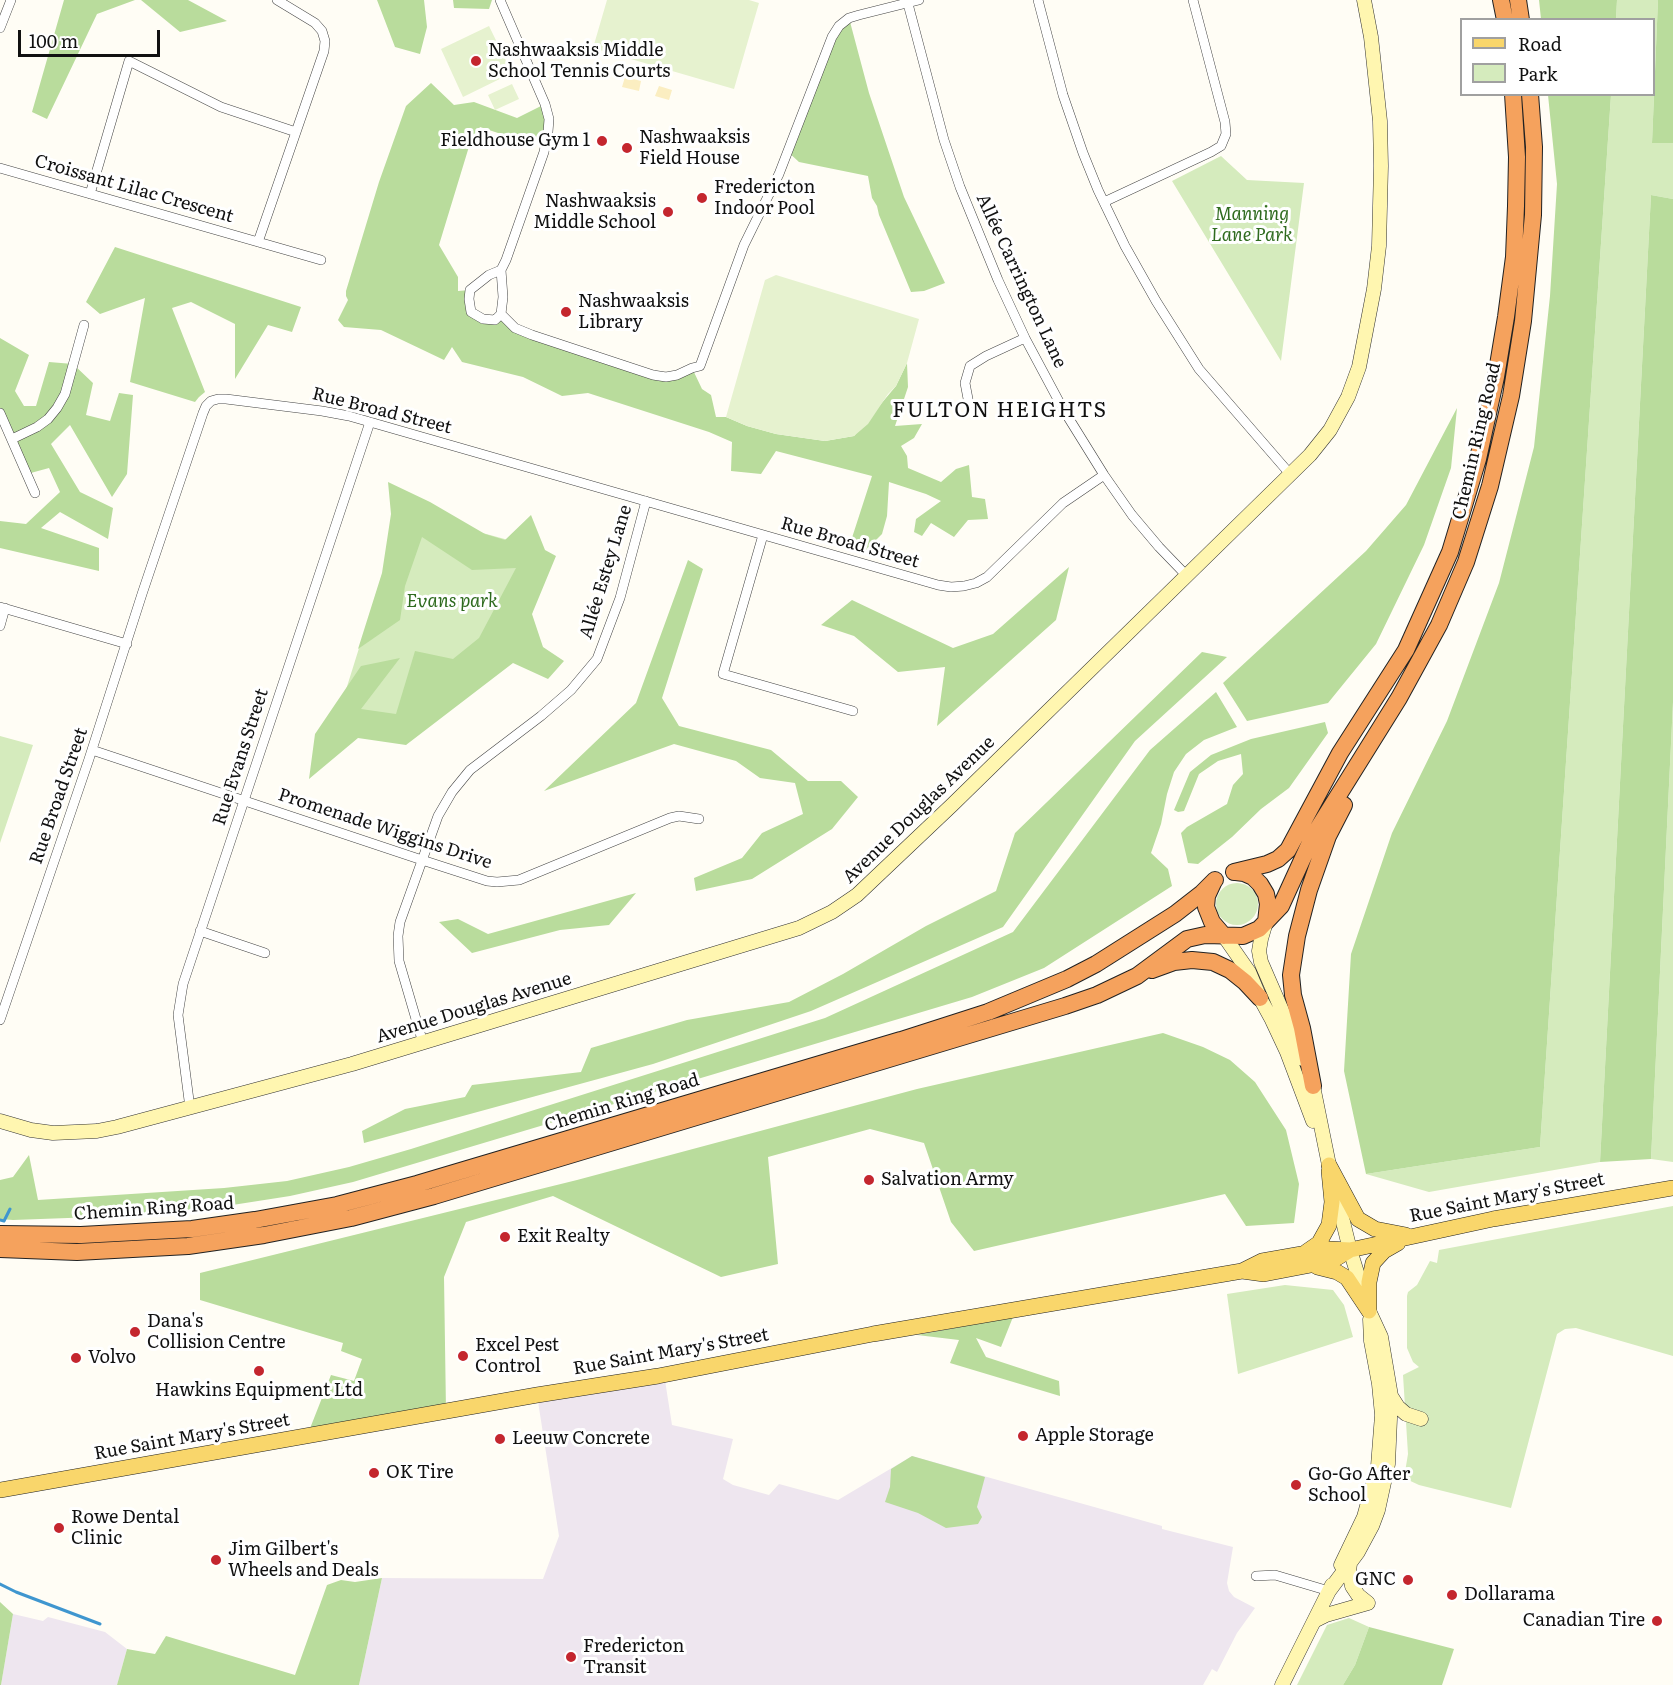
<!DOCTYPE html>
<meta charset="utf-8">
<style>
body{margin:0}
#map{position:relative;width:1673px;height:1685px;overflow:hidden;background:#fffdf5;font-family:Literata,serif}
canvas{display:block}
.legend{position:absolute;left:1460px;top:18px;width:195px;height:78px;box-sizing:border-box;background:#fff;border:2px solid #a0a0a0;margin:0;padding:8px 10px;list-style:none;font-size:18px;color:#111}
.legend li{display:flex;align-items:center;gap:12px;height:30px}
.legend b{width:30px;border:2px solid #a0a0a0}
.scale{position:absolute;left:18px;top:30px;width:142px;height:27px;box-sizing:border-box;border:3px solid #111;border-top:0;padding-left:8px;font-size:18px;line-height:21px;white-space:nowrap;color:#111;-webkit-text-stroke:4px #fff;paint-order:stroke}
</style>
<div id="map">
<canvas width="1673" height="1685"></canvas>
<ul class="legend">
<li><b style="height:8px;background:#f9d66b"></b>Road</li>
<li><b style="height:16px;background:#d5ebbd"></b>Park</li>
</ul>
<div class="scale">100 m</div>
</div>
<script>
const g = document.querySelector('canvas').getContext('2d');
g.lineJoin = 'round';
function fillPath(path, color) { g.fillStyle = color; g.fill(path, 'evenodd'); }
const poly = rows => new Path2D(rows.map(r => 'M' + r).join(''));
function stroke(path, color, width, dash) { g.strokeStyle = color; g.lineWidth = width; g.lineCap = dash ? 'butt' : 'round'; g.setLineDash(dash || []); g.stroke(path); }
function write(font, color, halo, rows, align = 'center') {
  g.font = font + ' Literata,serif'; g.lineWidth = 6; g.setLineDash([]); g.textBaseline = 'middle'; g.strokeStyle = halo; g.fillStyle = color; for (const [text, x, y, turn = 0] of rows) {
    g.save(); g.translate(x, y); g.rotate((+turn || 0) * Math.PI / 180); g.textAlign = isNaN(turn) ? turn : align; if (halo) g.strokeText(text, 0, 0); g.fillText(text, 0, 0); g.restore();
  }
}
const industrial = poly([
 [664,1374,672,1425,733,1439,723,1479,733,1485,769,1495,779,1484,838,1500,912,1456,1162,1526,1162,1529,1233,1547,1227,1583,1229,1591,1234,1597,1255,1608,1237,1633,1217,1672,1212,1669,1203,1685,359,1685,382,1578,543,1579,559,1536,537,1395],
 [13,1614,43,1621,48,1617,105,1632,127,1649,117,1685,1,1685]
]);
const green = poly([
 [1617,0,1658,0,1652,143,1673,143,1673,199,1651,195,1600,1162,1429,1192,1366,1174,1540,1147,1611,95,1654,94,1654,20,1616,19],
 [1221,156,1247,180,1304,183,1281,361,1172,181],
 [402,511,545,550,532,614,401,726,339,712],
 [1673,702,1673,1162,1651,1159],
 [0,736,33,745,0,843],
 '1216 904a21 21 0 1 1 42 0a21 21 0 1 1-42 0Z',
 [1673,1206,1673,1356,1576,1328,1565,1329,1557,1334,1511,1508,1419,1485,1404,1478,1408,1454,1403,1375,1419,1367,1413,1362,1407,1348,1407,1296,1408,1292,1417,1285,1430,1261,1437,1263,1439,1250],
 [1285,1285,1333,1290,1344,1305,1353,1337,1238,1374,1227,1294],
 [1349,1618,1369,1627,1355,1665,1343,1685,1297,1685,1327,1625]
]);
const forest = poly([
 [64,0,135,0,97,14,47,119,32,112],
 [141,0,188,0,227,21,180,32],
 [377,0,424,0,427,27,420,54,395,47],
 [453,0,492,0,489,9,454,8],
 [1539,0,1617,0,1616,19,1541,19],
 [1658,0,1673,0,1673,143,1652,143],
 [849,18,869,93,904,197,945,283,924,291,911,292,879,215,877,206,872,198,868,176,799,162,787,151,832,37],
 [431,83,454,105,474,102,517,118,545,104,548,132,528,143,480,127,471,140,439,245,458,277,458,291,470,290,471,312,483,319,501,314,515,328,653,375,692,368,702,389,711,395,716,417,726,417,747,426,776,434,825,441,854,436,896,386,907,363,908,387,895,426,922,424,914,438,901,446,907,456,908,468,941,482,956,469,969,465,972,497,985,499,988,519,968,520,954,537,931,523,922,536,914,532,916,519,941,501,926,494,889,482,887,516,882,534,865,551,849,547,872,476,776,451,761,474,731,471,732,442,709,432,588,393,562,396,523,377,462,362,452,347,444,360,381,330,344,327,338,320,348,300,346,296,346,291,379,182,406,106],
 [1548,95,1611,95,1540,1147,1366,1174,1344,1071,1351,954,1392,833,1447,721,1499,583,1534,447,1550,296,1557,184],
 [1651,195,1673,199,1673,702,1651,1159,1600,1162],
 [115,247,301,307,292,332,268,325,235,379,235,324,191,302,172,308,205,392,199,397,195,402,130,382,145,298,100,314,86,302],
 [0,338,29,355,15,391,24,406,36,406,49,362,73,364,93,383,86,415,110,421,119,393,133,395,127,474,112,497,70,425,51,444,80,492,113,508,108,539,60,512,41,528,99,548,99,571,0,548,0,521,26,524,60,492,49,468,27,474,0,413],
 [1457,408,1451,468,1424,545,1376,644,1328,703,1247,721,1223,683,1366,551,1406,505],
 [388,482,430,502,485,534,505,540,531,515,545,550,556,556,532,614,543,647,564,661,548,679,513,663,406,745,358,738,309,779,315,734,361,666,400,658,361,709,396,714,415,651,453,659,479,638,516,568,472,570,422,537,405,586,400,620,358,649,382,573,391,514],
 [688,560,703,569,662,698,679,726,771,750,808,781,841,781,858,797,832,829,752,879,696,891,694,878,742,858,762,833,803,814,795,783,760,778,736,761,674,744,544,791,636,703],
 [1069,567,1056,620,937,726,945,667,898,672,854,636,821,625,852,600,953,648,993,634],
 [1202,652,1227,657,1135,741,1003,927,811,1011,653,1064,364,1143,362,1131,405,1109,465,1097,472,1085,581,1072,591,1048,687,1020,789,1002,843,974,926,926,996,891,1015,833],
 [1216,692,1237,727,1204,740,1186,754,1174,772,1167,794,1161,824,1151,853,1168,869,1172,886,1044,968,972,997,353,1182,290,1196,226,1206,123,1216,13,1220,0,1219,0,1180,13,1177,29,1155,38,1200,224,1188,287,1181,349,1167,411,1149,825,1018,1013,932,1150,750],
 [1325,722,1328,733,1289,788,1261,809,1232,837,1198,864,1188,863,1181,833,1187,827,1227,804,1233,785,1243,774,1241,754,1218,761,1199,774,1184,811,1178,812,1174,810,1190,772,1211,755,1251,739],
 [636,893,609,925,560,930,472,953,439,922,458,919,488,934],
 [1163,1033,1203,1047,1230,1060,1255,1082,1286,1130,1299,1184,1294,1223,1246,1226,1225,1194,974,1251,951,1222,924,1143,870,1129,768,1157,778,1264,721,1277,553,1196,466,1222,444,1277,446,1411,307,1436,331,1375,354,1381,362,1359,341,1351,343,1343,200,1300,200,1273,577,1180,917,1089],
 [1013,1317,1001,1347,976,1338,986,1357,1059,1381,1060,1396,950,1363,959,1340,917,1335],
 [912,1456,985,1477,977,1507,982,1517,978,1524,946,1528,918,1513,885,1502,890,1487,891,1469],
 [382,1578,359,1685,117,1685,127,1649,155,1654,166,1636,295,1675,327,1585,341,1580,355,1582],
 [0,1602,13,1614,1,1685,0,1685],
 [1369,1627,1454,1649,1442,1685,1343,1685,1355,1665]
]);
const sand = poly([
 [625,77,641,81,639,91,622,87],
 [659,86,672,90,669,100,655,96]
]);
const pitch = poly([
 [607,0,749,0,759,3,734,89,593,48],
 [489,26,512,73,463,97,441,49],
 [512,84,519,99,495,110,488,95],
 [776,275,919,319,907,363,896,386,888,394,868,424,854,436,825,441,776,434,747,426,726,417,765,280]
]);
const stream = poly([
 [0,1220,4,1221,10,1209],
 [0,1584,16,1592,100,1624]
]);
const street = poly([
 [500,0,545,104,549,119,548,132,544,152,506,260,501,270,503,297,501,314,515,328,532,335,653,375,666,377,677,375,692,368,700,366,744,245,779,174,832,37,839,26,849,18,859,15,919,0],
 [907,0,944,140,960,187,998,280,1025,338,1063,409,1104,475,1132,515,1159,547,1186,575],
 [1038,0,1063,95,1083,153,1098,190,1125,246,1156,301,1199,369,1290,474],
 [0,28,11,0],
 [0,168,321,260],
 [90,194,129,61,221,107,296,132],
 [1104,202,1211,152,1221,146,1226,134,1225,122,1193,0],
 [258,242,324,51,325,41,322,31,315,23,277,0],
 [501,270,489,275,470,290,469,299,471,312,483,319,495,320,501,314],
 [969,404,965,383,970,366,986,356,1025,338],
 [0,413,35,493],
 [12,439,37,427,48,419,57,408,65,394,84,325],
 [763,535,723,674,853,711],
 [0,607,127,644],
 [0,626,5,608],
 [92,750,422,860,487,881,497,882,519,880,670,818,679,816,699,819],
 [200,931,265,953],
 [0,1020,89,759,142,594,203,413,206,406,211,401,218,399,226,399,322,411,349,416,938,585,951,587,964,586,976,583,987,577,1063,503,1104,475],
 [423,1043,399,961,398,936,400,922,438,816,452,792,470,770,541,716,571,690,597,659,620,598,646,501],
 [190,1108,178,1015,183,984,370,422],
 [1256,1576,1275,1575,1329,1591]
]);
const secondary = poly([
 [1266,922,1261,939,1259,951,1261,962,1303,1059],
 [1224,936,1249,972,1260,998,1272,1020,1287,1052,1313,1121],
 [1310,1077,1313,1086,1329,1165,1350,1250,1369,1311,1381,1337,1391,1396,1388,1464,1378,1510,1372,1526,1358,1552,1329,1591],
 [0,1121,31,1130,53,1133,97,1131,117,1127,352,1064,799,928,832,912,857,895,952,805,1310,455,1330,430,1348,397,1359,367,1374,289,1379,246,1381,166,1380,121,1371,37,1364,0],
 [1391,1396,1398,1407,1406,1414,1421,1419],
 [1350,1563,1349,1572,1352,1586,1358,1595,1368,1603],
 [1341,1565,1364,1517,1378,1466,1382,1415,1379,1384,1371,1341,1370,1319],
 [1314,1621,1326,1615,1368,1603],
 [1282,1685,1332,1585]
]);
const primary = poly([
 [1329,1165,1358,1219,1375,1229,1406,1235],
 [1306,1252,1319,1243,1329,1225,1332,1202,1329,1171],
 [1317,1267,1337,1272,1347,1278,1369,1311],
 [1242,1271,1262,1261,1330,1249,1350,1250,1493,1219,1673,1188],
 [1369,1311,1369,1282,1373,1263,1384,1251,1398,1243],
 [0,1490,537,1395,658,1376,873,1334,1242,1271,1264,1274,1332,1261,1350,1250]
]);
const highway = poly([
 [1501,0,1505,20],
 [1518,0,1521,20],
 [1234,872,1267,864,1278,859,1288,850,1340,753,1406,650,1450,552,1478,459,1496,377,1506,317,1514,257,1516,206,1517,157,1513,94],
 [1236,872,1244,873,1253,877,1260,884,1266,894,1268,904,1266,922],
 [1213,883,1207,896,1206,907,1212,922,1224,936],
 [1152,970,1174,962,1192,960,1213,962,1230,970,1245,982,1260,998],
 [1313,1086,1302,1028,1293,995,1291,975,1297,936,1309,890,1328,836,1344,805],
 [0,1234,81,1235,192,1229,255,1220,337,1205,417,1184,901,1040,988,1012,1067,979,1096,964,1175,914,1202,893,1215,880],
 [0,1249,77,1252,188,1246,264,1235,351,1218,434,1196,1065,1006,1097,995,1137,976,1187,939,1205,935,1243,936,1259,929,1281,906,1313,836,1399,698,1439,625,1466,562,1490,486,1511,396,1523,321,1533,215,1534,147,1530,94]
]);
const markers = [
 [476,61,6,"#c4262e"],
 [602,141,6,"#c4262e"],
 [627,148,6,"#c4262e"],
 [702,198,6,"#c4262e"],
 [668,212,6,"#c4262e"],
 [566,312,6,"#c4262e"],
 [869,1180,6,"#c4262e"],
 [505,1237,6,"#c4262e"],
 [135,1332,6,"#c4262e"],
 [463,1356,6,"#c4262e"],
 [76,1358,6,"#c4262e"],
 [259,1371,6,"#c4262e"],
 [1023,1436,6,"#c4262e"],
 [500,1439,6,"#c4262e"],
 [374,1473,6,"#c4262e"],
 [1296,1485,6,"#c4262e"],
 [59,1528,6,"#c4262e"],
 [216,1560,6,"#c4262e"],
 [1408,1580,6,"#c4262e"],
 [1452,1595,6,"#c4262e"],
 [1657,1621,6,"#c4262e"],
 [571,1657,6,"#c4262e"]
];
const poiNames = [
 ["Nashwaaksis Middle",488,51],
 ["School Tennis Courts",488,72],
 ["Nashwaaksis",639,138],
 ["Field House",639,159],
 ["Fieldhouse Gym 1",590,141,"right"],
 ["Fredericton",714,188],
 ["Indoor Pool",714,209],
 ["Nashwaaksis",656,202,"right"],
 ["Middle School",656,223,"right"],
 ["Nashwaaksis",578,302],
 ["Library",578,323],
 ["Salvation Army",881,1180],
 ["Exit Realty",517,1237],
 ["Dana's",147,1322],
 ["Collision Centre",147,1343],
 ["Excel Pest",475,1346],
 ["Control",475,1367],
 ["Volvo",88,1358],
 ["Hawkins Equipment Ltd",259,1391,"center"],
 ["Apple Storage",1035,1436],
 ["Leeuw Concrete",512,1439],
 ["OK Tire",386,1473],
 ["Go-Go After",1308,1475],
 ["School",1308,1496],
 ["Rowe Dental",71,1518],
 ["Clinic",71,1539],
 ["Jim Gilbert's",228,1550],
 ["Wheels and Deals",228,1571],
 ["GNC",1396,1580,"right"],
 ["Dollarama",1464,1595],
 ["Canadian Tire",1645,1621,"right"],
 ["Fredericton",583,1647],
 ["Transit",583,1668]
];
const streetNames = [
 ["Croissant Lilac Crescent",134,189,16],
 ["Allée Carrington Lane",1021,281,65],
 ["Rue Broad Street",382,411,14],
 ["Chemin Ring Road",1477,441,-77],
 ["Rue Broad Street",850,543,16],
 ["Allée Estey Lane",606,572,-73],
 ["Rue Evans Street",241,757,-72],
 ["Rue Broad Street",59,796,-71],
 ["Avenue Douglas Avenue",919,810,-44],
 ["Promenade Wiggins Drive",385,829,18],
 ["Avenue Douglas Avenue",474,1008,-17],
 ["Chemin Ring Road",622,1103,-17],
 ["Rue Saint Mary's Street",1507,1198,-11],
 ["Chemin Ring Road",154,1209,-4],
 ["Rue Saint Mary's Street",671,1352,-10],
 ["Rue Saint Mary's Street",192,1437,-10]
];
const parkNames = [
 ["Manning",1252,215],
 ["Lane Park",1252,236],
 ["Evans park",452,602]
];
const quarterNames = [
 ["FULTON HEIGHTS",1000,411]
];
fillPath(industrial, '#eee6ef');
fillPath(green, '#d5ebbd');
fillPath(forest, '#b9dc9c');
fillPath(sand, '#fbeec1');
fillPath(pitch, '#e6f2cf');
stroke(stream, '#3f96cf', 3);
stroke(street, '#444', 10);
stroke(secondary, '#333', 15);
stroke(primary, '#222', 16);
stroke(highway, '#222', 18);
stroke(street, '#fff', 9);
stroke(secondary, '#fff6b0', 14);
stroke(primary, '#f9d66b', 15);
stroke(highway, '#f5a25d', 16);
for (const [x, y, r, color] of markers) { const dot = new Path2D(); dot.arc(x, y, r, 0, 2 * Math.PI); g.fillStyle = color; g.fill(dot); stroke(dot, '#fff', 2); }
write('18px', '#111', '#fff', poiNames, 'left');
write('18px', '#111', '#fff', streetNames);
write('italic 18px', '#2f6b1f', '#fff', parkNames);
g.letterSpacing = '1.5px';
write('21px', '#111', '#fff', quarterNames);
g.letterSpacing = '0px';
</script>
